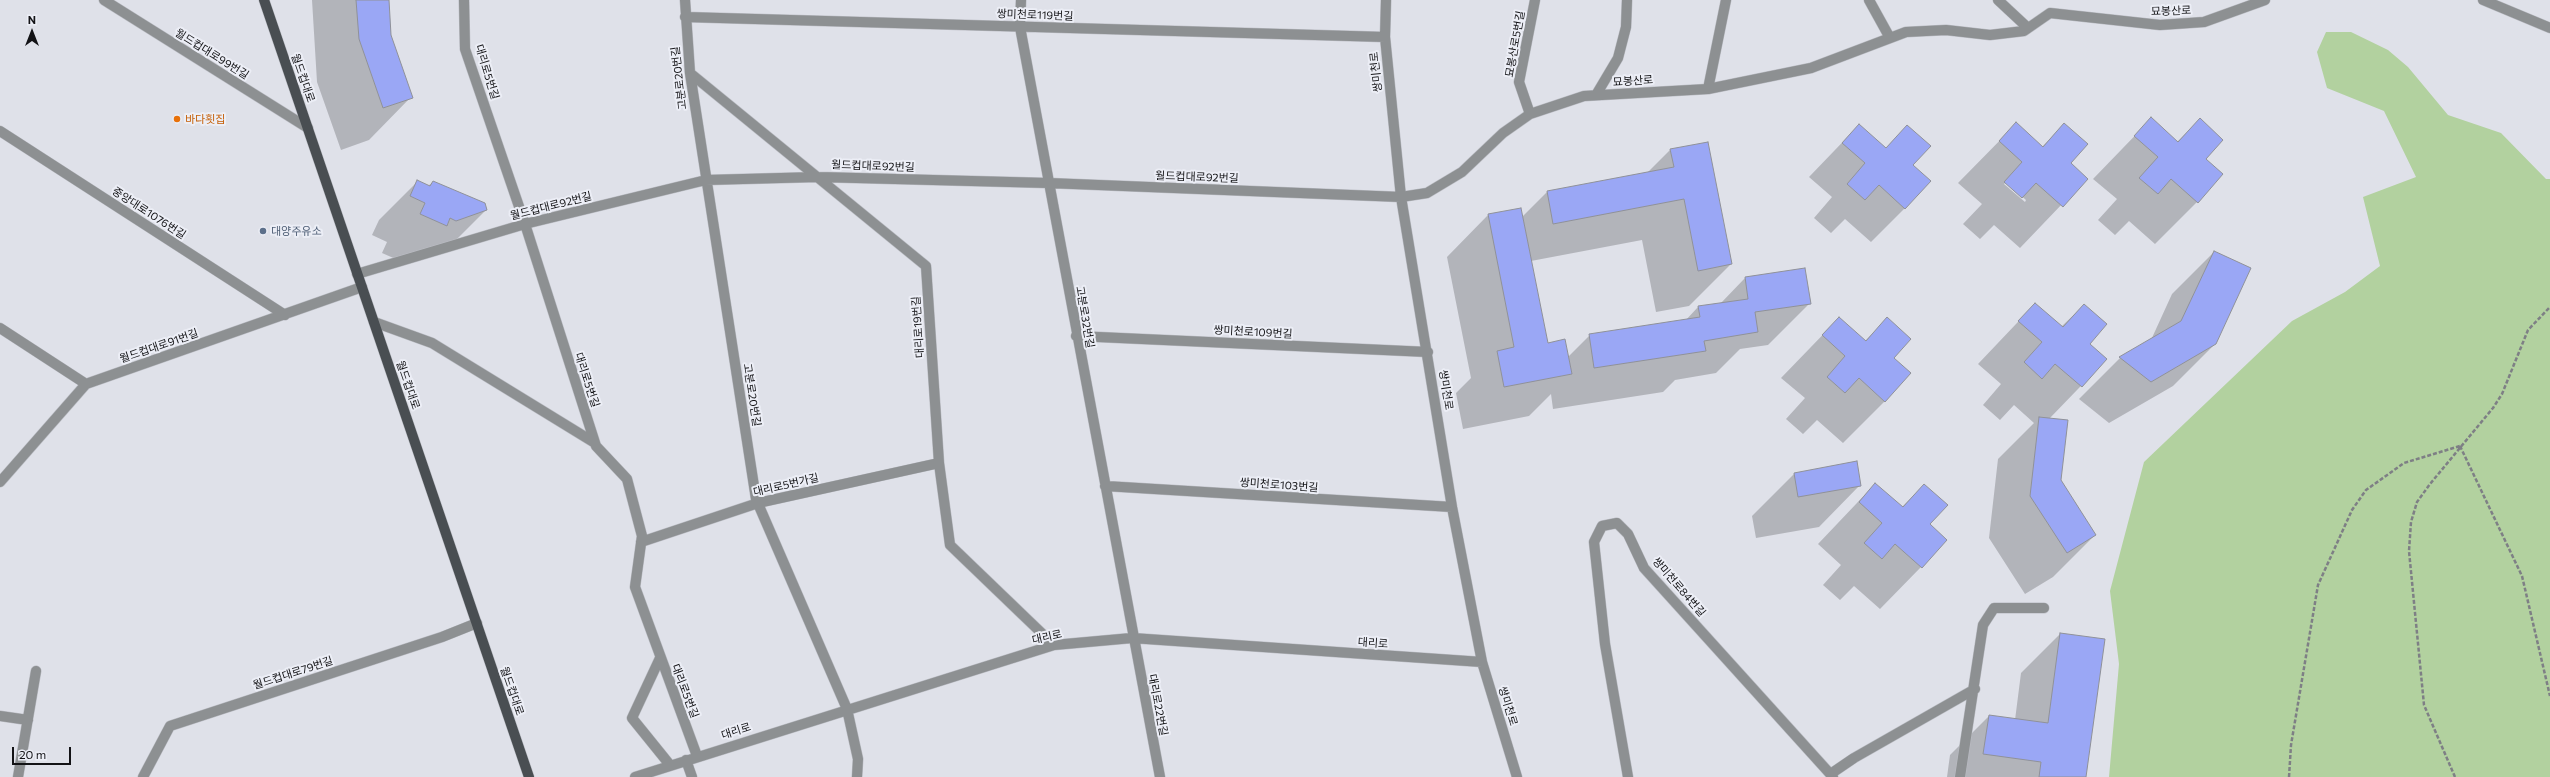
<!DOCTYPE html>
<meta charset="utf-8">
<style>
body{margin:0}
#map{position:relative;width:2550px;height:777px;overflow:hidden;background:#dfe1e9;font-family:Commissioner,sans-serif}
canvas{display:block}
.north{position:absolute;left:12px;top:12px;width:40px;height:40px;-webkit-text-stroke:3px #eceef6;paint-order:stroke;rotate:0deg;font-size:11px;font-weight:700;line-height:16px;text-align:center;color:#131316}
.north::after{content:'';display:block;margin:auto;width:14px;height:18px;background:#131316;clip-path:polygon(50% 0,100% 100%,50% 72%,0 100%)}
.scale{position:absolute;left:12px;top:747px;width:59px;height:18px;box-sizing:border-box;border:2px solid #131316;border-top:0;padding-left:5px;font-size:12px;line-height:14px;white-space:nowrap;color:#131316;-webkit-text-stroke:3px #eceef6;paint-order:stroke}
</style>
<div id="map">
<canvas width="2550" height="777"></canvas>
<div class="north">N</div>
<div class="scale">20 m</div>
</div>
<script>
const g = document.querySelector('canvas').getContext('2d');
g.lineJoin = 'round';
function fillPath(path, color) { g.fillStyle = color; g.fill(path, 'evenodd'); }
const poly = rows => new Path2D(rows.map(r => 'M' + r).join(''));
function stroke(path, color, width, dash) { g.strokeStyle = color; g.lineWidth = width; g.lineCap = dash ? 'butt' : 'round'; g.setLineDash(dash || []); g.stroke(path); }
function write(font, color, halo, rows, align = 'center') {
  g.font = font + ' Commissioner,"Noto Sans KR",sans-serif'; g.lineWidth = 4; g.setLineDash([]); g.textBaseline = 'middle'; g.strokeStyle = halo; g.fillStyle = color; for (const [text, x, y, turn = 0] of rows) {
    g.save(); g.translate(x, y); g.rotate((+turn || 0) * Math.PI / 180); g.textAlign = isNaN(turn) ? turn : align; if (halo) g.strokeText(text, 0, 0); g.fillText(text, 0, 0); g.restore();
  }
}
const green = poly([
 [2326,32,2351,32,2388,50,2408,67,2448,115,2501,133,2546,179,2550,179,2550,777,2109,777,2119,664,2110,591,2144,462,2292,321,2345,292,2380,266,2363,197,2416,177,2384,111,2327,88,2317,52]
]);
const shadow = poly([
 [312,0,388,0,390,36,411,97,369,140,341,150,317,82],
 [2151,119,2177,142,2200,120,2205,159,2197,202,2155,244,2129,221,2115,235,2098,220,2117,199,2093,179],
 [2016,124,2042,147,2064,124,2069,163,2086,179,2020,248,1994,225,1980,239,1963,224,1982,204,1958,183],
 [2006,182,2026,200,2025,202,2004,184],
 [1859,125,1885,149,1907,126,1912,165,1905,208,1871,242,1845,219,1831,233,1814,218,1832,197,1809,177],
 [1670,150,1731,264,1689,306,1656,312,1642,240,1531,261,1547,344,1567,358,1590,335,1685,321,1698,307,1720,304,1745,278,1810,303,1768,345,1740,349,1716,373,1675,380,1663,392,1553,409,1551,394,1529,416,1463,429,1456,393,1471,378,1447,257,1488,215,1522,217,1547,192,1647,173],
 [418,181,428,186,433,182,486,210,447,249,407,264,382,253,387,242,372,235,379,220],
 [2214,252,2215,344,2173,386,2109,423,2079,399,2120,358,2151,340,2172,294],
 [2035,304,2061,327,2084,305,2089,344,2106,360,2049,419,2060,481,2095,535,2053,577,2025,594,1989,538,1998,459,2034,423,2014,405,2000,420,1983,405,2001,384,1978,364],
 [1839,318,1865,341,1887,319,1892,358,1885,401,1843,443,1817,420,1803,434,1786,419,1805,398,1781,378],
 [1856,462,1860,485,1819,527,1756,538,1752,516,1794,474],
 [1875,484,1901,508,1924,485,1929,524,1921,567,1880,609,1854,586,1840,600,1823,585,1841,565,1818,544],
 [2060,634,2085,777,1947,777,1950,755,1989,716,2015,720,2021,673]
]);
const building = poly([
 [356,0,389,0,391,35,413,98,383,108,359,39,356,0],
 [2151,117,2178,142,2200,118,2223,140,2206,159,2223,174,2198,203,2171,179,2158,194,2139,178,2158,157,2134,136,2151,117],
 [2016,122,2043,147,2064,123,2088,144,2071,163,2088,179,2063,207,2036,183,2022,198,2004,182,2022,162,1999,141,2016,122],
 [1859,124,1886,148,1907,125,1931,146,1913,165,1931,181,1905,209,1879,185,1865,200,1847,184,1865,163,1842,143,1859,124],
 [1708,142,1732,264,1698,271,1684,199,1553,224,1547,191,1674,167,1670,149,1708,142],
 [417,180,430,186,433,181,485,203,487,210,456,221,450,218,447,226,420,214,425,203,410,196,417,180],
 [1521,208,1548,343,1565,339,1572,374,1504,387,1497,351,1514,347,1488,214,1521,208],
 [2214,251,2251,268,2216,344,2151,382,2119,357,2181,321,2214,251],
 [1805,268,1811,304,1755,312,1758,332,1704,341,1706,351,1594,368,1589,334,1700,317,1698,306,1748,299,1745,277,1805,268],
 [2035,303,2063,327,2084,304,2107,324,2090,344,2107,359,2082,387,2055,364,2042,379,2024,362,2042,342,2018,321,2035,303],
 [1839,317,1866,341,1887,317,1911,339,1894,358,1911,373,1885,402,1859,378,1845,393,1827,377,1845,356,1822,335,1839,317],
 [2039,417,2068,420,2061,480,2096,535,2067,553,2030,496,2039,417],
 [1857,461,1861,486,1798,497,1794,473,1857,461],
 [1875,483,1903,507,1924,484,1948,505,1930,524,1947,540,1922,568,1895,544,1882,559,1864,543,1882,523,1859,502,1875,483],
 [2060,633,2105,639,2086,777,2039,777,2041,762,1983,754,1989,715,2048,723,2060,633]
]);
const path = poly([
 [2460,446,2522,576,2550,696],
 [2289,777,2291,745,2318,585,2352,510,2366,490,2404,463,2460,446],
 [2455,777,2424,705,2409,551,2411,522,2417,502,2430,484,2493,408,2502,394,2528,330,2550,307]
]);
const minor = poly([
 [104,0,308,128],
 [464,0,465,49,525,224,596,446,627,479,642,536,635,587,697,756],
 [685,0,690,73,756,499,847,709,858,759,857,777],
 [1021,0,1020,27,1160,777],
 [1386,0,1385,37,1401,197,1452,507,1482,662,1517,777],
 [1869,0,1890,38],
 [1998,0,2028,28],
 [2483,0,2550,28],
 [685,17,1385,37],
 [690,73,926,266,939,463,950,545,1054,645],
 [1708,89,1726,0],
 [1596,95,1618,58,1626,27,1627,0],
 [1530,114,1519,82,1535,0],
 [0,131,285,315],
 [357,274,525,224,706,180,818,177,1048,183,1401,197,1427,193,1462,172,1503,133,1530,114,1584,96,1708,89,1811,68,1906,32,1946,30,1990,35,2024,31,2050,13,2160,25,2204,22,2265,0],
 [374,322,432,343,595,443],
 [0,328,86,384],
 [1076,336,1428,352],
 [0,482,86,384,362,287],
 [1105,486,1452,507],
 [641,542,758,503,939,463],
 [660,658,632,718,670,765],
 [0,716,28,720],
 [686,760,692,777],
 [1832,773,1854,758,1975,689],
 [18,777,36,671],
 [143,777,170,726,442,637,477,623],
 [635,777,1054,645,1132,638,1482,662],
 [1628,777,1605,644,1594,542,1602,526,1617,523,1628,534,1644,568,1833,777],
 [1960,777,1983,625,1994,608,2044,608]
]);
const major = poly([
 [264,0,529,777]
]);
const markers = [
 [177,119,4,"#e8710a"],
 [263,231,4,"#5c6f8a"]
];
const streetNames = [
 ["묘봉산로",2171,11,-2],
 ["쌍미천로119번길",1035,15,2],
 ["묘봉산로5번길",1515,44,-80],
 ["월드컵대로99번길",212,54,32],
 ["대리로5번길",487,72,73],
 ["쌍미천로",1376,72,-96],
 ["월드컵대로",303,78,71],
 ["고분로20번길",679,78,-97],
 ["묘봉산로",1633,81,-4],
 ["월드컵대로92번길",873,166,2],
 ["월드컵대로92번길",1197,177,2],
 ["월드컵대로92번길",551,206,-14],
 ["중앙대로1076번길",149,213,33],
 ["고분로32번길",1085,317,80],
 ["대리로19번길",918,327,-94],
 ["쌍미천로109번길",1253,332,3],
 ["월드컵대로91번길",159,346,-19],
 ["대리로5번길",587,380,72],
 ["월드컵대로",408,385,71],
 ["쌍미천로",1446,390,81],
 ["고분로20번길",752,395,81],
 ["대리로5번가길",786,485,-13],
 ["쌍미천로103번길",1279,485,4],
 ["쌍미천로84번길",1679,587,49],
 ["대리로",1047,637,-13],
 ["대리로",1373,643,4],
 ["월드컵대로79번길",293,673,-18],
 ["월드컵대로",512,691,71],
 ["대리로5번길",685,691,69],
 ["대리로22번길",1158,705,79],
 ["쌍미천로",1508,706,73],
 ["대리로",736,731,-18]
];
const foodNames = [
 ["바다횟집",185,119]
];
const serviceNames = [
 ["대양주유소",271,231]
];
fillPath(green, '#b2d19f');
fillPath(shadow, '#0003');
fillPath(building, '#9aa7f5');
stroke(building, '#8f9198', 1);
stroke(minor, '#babcc3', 11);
stroke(major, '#babcc3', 11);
stroke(path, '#7e7f85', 2.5, [4, 2]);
stroke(minor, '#8d9092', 10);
stroke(major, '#494e52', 10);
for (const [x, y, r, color] of markers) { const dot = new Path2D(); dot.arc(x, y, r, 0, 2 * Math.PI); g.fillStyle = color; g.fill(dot); stroke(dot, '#eceef6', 1.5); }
write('11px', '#131316', '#eceef6', streetNames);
write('11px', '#c56008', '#eceef6', foodNames, 'left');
write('11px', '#4e5e75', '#eceef6', serviceNames, 'left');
</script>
